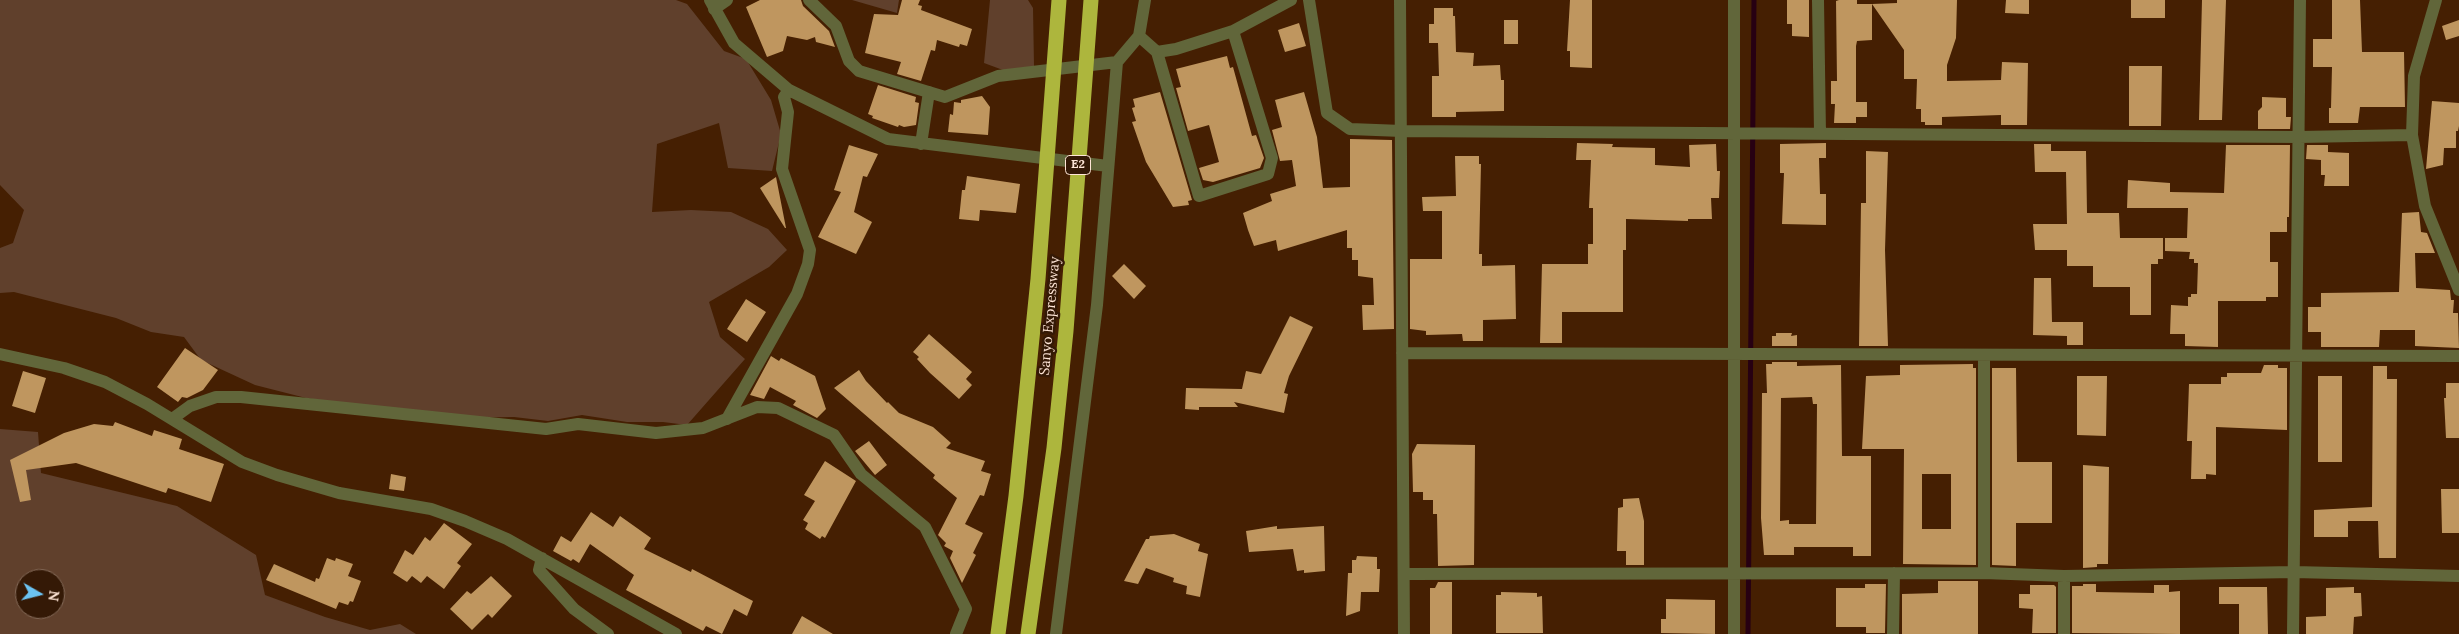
<!DOCTYPE html>
<style>
body{margin:0}
#map{position:relative;width:2459px;height:634px;overflow:hidden;background:#451f02;font-family:Lora,serif}
canvas{display:block}
.north{position:absolute;left:15px;top:569px;width:50px;height:50px;box-sizing:border-box;background:#341906;border:1px solid #856b59;border-radius:50%;rotate:98deg;font-size:14px;font-weight:700;line-height:20px;text-align:center;color:#fee5d6}
.north::after{content:'';display:block;margin:auto;width:18px;height:22px;background:#6bc3f2;clip-path:polygon(50% 0,100% 100%,50% 72%,0 100%)}
</style>
<div id="map">
<canvas width="2459" height="634"></canvas>
<div class="north">N</div>
</div>
<script>
const g = document.querySelector('canvas').getContext('2d');
g.lineJoin = 'round';
function fillPath(path, color) { g.fillStyle = color; g.fill(path, 'evenodd'); }
const poly = rows => new Path2D(rows.map(r => 'M' + r).join(''));
function stroke(path, color, width, dash) { g.strokeStyle = color; g.lineWidth = width; g.lineCap = dash ? 'butt' : 'round'; g.setLineDash(dash || []); g.stroke(path); }
function write(font, color, halo, rows, align = 'center') {
  g.font = font + ' Lora,serif'; g.lineWidth = 5; g.setLineDash([]); g.textBaseline = 'middle'; g.strokeStyle = halo; g.fillStyle = color; for (const [text, x, y, turn = 0] of rows) {
    g.save(); g.translate(x, y); g.rotate((+turn || 0) * Math.PI / 180); g.textAlign = isNaN(turn) ? turn : align; if (halo) g.strokeText(text, 0, 0); g.fillText(text, 0, 0); g.restore();
  }
}
const green = poly([
 [0,0,676,0,687,4,724,51,746,59,771,100,781,134,772,171,728,168,719,123,657,144,652,212,691,210,731,212,768,229,787,250,769,267,709,302,720,337,745,359,687,425,663,422,627,422,582,415,548,421,514,417,446,418,306,398,255,385,201,360,184,337,151,332,116,318,14,292,0,293,0,248,13,243,24,210,0,185],
 [852,0,899,0,897,13],
 [990,0,1028,0,1033,8,1034,66,1011,73,984,63],
 [0,429,38,432,41,473,177,506,256,555,265,595,325,617,370,630,400,624,416,634,0,634],
 [25,579,55,579,55,609,25,609]
]);
const stream = poly([
 [1748,634,1754,0]
]);
const building = poly([
 [760,0,801,0,803,6,829,31,835,47,816,42,815,37,807,40,787,36,783,51,767,57,746,7],
 [902,0,920,0,918,5,922,6,921,10,972,29,967,46,960,44,959,47,937,40,935,51,931,50,921,81,897,74,901,62,865,53,874,14,898,15],
 [1570,0,1592,0,1592,68,1570,67,1570,51,1567,51],
 [1787,0,1809,0,1809,37,1792,36,1792,24,1787,24],
 [1839,0,1857,0,1857,4,1872,4,1872,40,1857,41,1856,46,1856,102,1867,102,1867,117,1856,117,1856,123,1834,123,1835,104,1831,104,1831,81,1837,81,1836,1],
 [1897,0,1957,0,1956,38,1947,65,1947,81,2001,80,2002,62,2028,63,2027,125,2001,125,2001,115,1942,117,1942,125,1925,125,1925,122,1921,122,1921,109,1916,109,1917,79,1904,79,1904,50,1872,4,1897,3],
 [2006,0,2029,0,2029,14,2005,13],
 [2131,0,2165,0,2165,18,2131,18],
 [2202,0,2226,0,2222,120,2199,120],
 [2332,0,2360,0,2362,52,2404,52,2405,107,2360,107,2358,123,2329,123,2329,108,2331,108,2332,67,2313,67,2313,39,2332,39],
 [1434,8,1453,8,1453,16,1455,16,1456,52,1474,53,1473,66,1500,65,1501,80,1504,80,1504,111,1456,112,1456,117,1432,117,1432,76,1439,76,1438,43,1429,43,1429,24,1434,24],
 [1504,20,1518,20,1518,44,1504,44],
 [2459,20,2459,36,2446,40,2442,26],
 [1299,23,1306,46,1285,52,1278,30],
 [1227,56,1230,68,1233,67,1252,136,1256,135,1264,158,1260,168,1213,182,1203,180,1199,168,1219,162,1209,125,1188,131,1176,88,1181,87,1176,69],
 [2129,66,2162,66,2161,126,2129,126],
 [878,85,916,97,915,102,919,103,916,125,904,127,899,125,898,127,872,118,873,116,868,114],
 [1160,92,1192,200,1188,201,1189,205,1173,207,1146,162,1132,122,1136,121,1132,108,1135,107,1133,99],
 [1304,92,1317,137,1323,188,1350,187,1350,139,1392,140,1394,329,1363,330,1362,305,1374,305,1373,278,1358,276,1358,260,1352,260,1352,248,1347,248,1347,230,1278,251,1276,240,1254,246,1248,230,1243,213,1272,201,1270,194,1296,186,1292,160,1280,161,1272,130,1282,127,1275,100],
 [982,96,990,107,988,135,948,132,950,114,953,115,954,102,961,103,961,100],
 [2262,97,2286,98,2286,117,2291,117,2290,129,2258,129,2258,111,2262,107],
 [2432,101,2459,103,2459,126,2458,131,2456,131,2456,148,2444,148,2443,165,2426,169],
 [1577,143,1613,144,1612,147,1655,148,1655,165,1690,167,1689,145,1716,144,1717,171,1720,171,1719,198,1711,198,1712,219,1688,219,1688,221,1626,219,1626,250,1623,250,1623,312,1562,312,1562,343,1540,343,1542,264,1588,264,1588,244,1593,244,1593,208,1589,208,1591,160,1576,160],
 [1826,143,1826,158,1819,158,1820,194,1826,194,1826,225,1782,224,1784,173,1780,173,1780,144],
 [2034,144,2051,144,2051,151,2086,151,2087,213,2119,213,2120,238,2163,238,2163,259,2158,259,2158,264,2151,264,2151,315,2130,315,2130,287,2093,287,2093,266,2067,266,2067,250,2035,250,2033,224,2067,224,2066,172,2035,172],
 [849,145,878,154,867,177,863,176,854,212,872,222,856,254,818,237,841,192,834,190],
 [2226,145,2290,145,2289,217,2287,217,2287,232,2270,232,2270,262,2278,262,2278,297,2266,297,2266,301,2218,301,2218,347,2185,346,2185,334,2170,334,2171,305,2188,306,2188,297,2191,297,2191,294,2197,294,2198,263,2194,263,2194,259,2189,259,2190,252,2165,251,2165,238,2187,238,2188,208,2127,208,2128,180,2170,183,2170,192,2224,193],
 [2307,145,2328,145,2328,152,2349,153,2349,186,2324,186,2325,175,2321,175,2321,160,2306,159],
 [1866,151,1888,152,1885,250,1888,346,1859,346,1861,203,1866,203],
 [1455,156,1479,156,1479,164,1481,164,1479,254,1482,254,1482,266,1515,265,1516,319,1483,320,1483,341,1463,341,1462,334,1426,335,1426,331,1410,329,1410,259,1442,259,1442,211,1423,211,1422,197,1456,196],
 [967,176,1020,184,1016,213,980,210,979,221,959,219,962,190,965,190],
 [776,177,786,228,785,228,760,188],
 [2419,212,2421,232,2427,233,2435,253,2415,253,2416,288,2450,290,2451,300,2454,300,2453,313,2458,313,2459,348,2415,346,2415,330,2380,330,2379,347,2321,347,2321,332,2308,332,2308,307,2321,307,2321,293,2399,292,2402,213],
 [1124,264,1146,286,1134,299,1112,276],
 [2034,278,2051,278,2052,322,2083,322,2083,345,2067,345,2067,336,2033,335],
 [746,299,766,312,747,342,727,329],
 [1290,316,1313,327,1289,376,1284,393,1288,394,1284,413,1234,402,1238,407,1199,407,1199,410,1185,409,1186,388,1242,389,1246,371,1261,374],
 [1776,333,1792,333,1791,336,1797,335,1797,346,1772,346,1772,336,1776,336],
 [929,334,972,372,966,379,972,385,959,399,930,373,917,359,919,357,913,352],
 [185,348,218,370,203,390,187,398,182,397,178,402,157,387],
 [771,356,779,361,781,358,815,376,826,409,817,418,793,405,796,401,770,387,764,399,750,395],
 [1772,362,1797,362,1797,366,1841,365,1842,456,1871,456,1871,556,1853,556,1853,547,1794,547,1794,555,1764,555,1761,518,1762,393,1767,393,1766,364,1772,364],
 [1812,397,1813,404,1817,404,1816,524,1789,524,1789,520,1780,521,1781,398],
 [1973,364,1973,368,1976,368,1976,565,1903,564,1904,449,1862,449,1866,376,1900,375,1900,365],
 [1922,474,1951,474,1951,529,1922,529],
 [2264,365,2278,365,2278,368,2287,368,2287,430,2216,427,2216,475,2206,474,2206,479,2191,479,2192,441,2187,441,2189,384,2221,384,2221,377,2227,377,2227,373,2261,373],
 [2373,366,2387,366,2387,379,2397,379,2396,558,2379,558,2378,521,2348,521,2348,537,2314,537,2314,510,2372,507],
 [1992,368,2016,368,2017,462,2052,462,2052,523,2016,523,2016,566,1992,565],
 [859,370,866,381,887,403,888,402,899,413,933,427,951,443,946,448,985,461,981,471,991,474,984,496,980,495,965,524,983,533,973,553,976,555,962,583,950,558,953,551,944,546,946,543,938,535,957,498,933,478,935,475,834,388],
 [23,371,46,378,35,413,12,406],
 [2077,376,2107,376,2106,436,2077,435],
 [2318,376,2342,376,2342,462,2318,462],
 [2446,383,2459,383,2459,438,2446,438,2444,398,2446,398],
 [115,422,152,436,154,430,182,439,179,449,224,464,211,502,168,488,166,493,76,463,26,470,31,500,20,502,10,460,64,433,94,424,113,426],
 [869,441,887,465,875,475,855,451],
 [1417,444,1475,445,1474,565,1438,566,1437,514,1433,514,1433,500,1423,500,1423,492,1413,492,1412,454],
 [825,461,856,481,825,538,822,536,820,539,805,529,808,523,803,520,815,501,804,495],
 [2083,465,2109,467,2108,564,2097,564,2097,567,2083,568],
 [391,474,406,477,404,491,389,489],
 [2441,489,2459,489,2459,533,2442,533],
 [1639,498,1644,521,1644,565,1626,565,1626,551,1617,551,1618,508,1623,507,1623,499],
 [591,512,613,527,620,516,651,538,644,549,691,572,692,569,753,601,747,616,734,609,722,634,706,626,703,631,626,590,634,575,590,544,579,563,573,559,571,561,553,551,561,536,571,542],
 [444,523,472,544,457,563,461,566,444,589,427,576,421,583,412,576,407,582,393,573,405,550,413,555,425,537,430,541],
 [1277,526,1277,529,1324,526,1325,571,1304,573,1304,570,1297,571,1293,549,1249,552,1246,531],
 [1174,534,1200,544,1198,551,1208,554,1200,597,1186,594,1187,586,1173,582,1174,578,1146,568,1138,584,1124,581,1146,539,1149,539,1150,536],
 [1357,556,1377,557,1377,569,1380,569,1379,592,1361,592,1360,611,1346,616,1348,573,1352,573,1352,560,1356,560],
 [327,558,335,561,336,558,353,564,348,576,361,581,353,602,350,601,348,605,339,602,336,609,266,580,274,564,315,582,316,578,319,579],
 [491,576,512,596,492,618,488,614,472,630,450,609,467,591,471,594],
 [1938,581,1978,581,1978,634,1902,634,1902,594,1938,593],
 [1438,582,1452,582,1452,634,1430,634,1430,588,1435,588],
 [1865,584,1886,584,1885,633,1866,633,1866,627,1836,627,1836,588,1865,588],
 [2083,584,2096,584,2096,592,2154,593,2154,585,2169,585,2169,592,2180,591,2180,634,2072,633,2072,586,2083,586],
 [2030,585,2054,585,2056,587,2056,633,2032,633,2033,609,2019,608,2019,594,2030,594],
 [2219,587,2267,587,2268,634,2239,634,2239,604,2219,604],
 [2354,587,2354,593,2361,593,2362,616,2354,617,2353,634,2306,634,2306,617,2326,616,2326,588],
 [1501,592,1537,593,1537,597,1542,596,1543,633,1496,633,1496,595,1501,595],
 [1666,599,1715,600,1715,634,1661,633,1661,619,1666,619],
 [802,616,833,634,792,634]
]);
const minor = poly([
 [710,0,734,43,789,90,888,139,1108,166],
 [809,0,836,26,849,61,859,71,945,97,998,76,1117,62],
 [1309,0,1327,113,1350,129,1402,131,2299,137,2412,135],
 [1400,0,1404,634],
 [1818,0,1820,133],
 [2436,0,2414,76,2412,135,2425,206,2459,290],
 [714,9,727,0],
 [1139,36,1157,52,1176,49,1233,31,1291,0],
 [1157,52,1199,196,1268,174,1272,158,1233,31],
 [921,144,929,92],
 [1402,353,2459,356],
 [0,354,64,368,105,382,147,404,242,462,277,475,339,493,431,509,465,521,507,539,676,634],
 [1984,355,1984,573],
 [172,419,190,406,216,397,241,397,546,429,578,424,656,433,703,428,757,407,778,408,834,435,861,474,925,527,966,609,956,634],
 [727,419,797,294,808,264,810,250,782,169,788,112,784,97,789,90],
 [542,558,539,570,574,609,608,634],
 [1404,574,1984,573,2064,576,2294,572,2459,576],
 [1056,634,1097,305,1117,62,1139,36,1145,0],
 [1734,634,1734,0],
 [1893,634,1894,573],
 [2064,634,2064,576],
 [2293,634,2300,0]
]);
const highway = poly([
 [998,634,1016,496,1038,279,1059,0],
 [1028,634,1054,448,1066,331,1091,0]
]);
const shields = [
 [1078,165,25]
];
const shieldNames = [
 ["E2",1078,165]
];
const streetNames = [
 ["Sanyo Expressway",1050,316,-85]
];
fillPath(green, '#60402c');
stroke(stream, '#270012', 5);
fillPath(building, '#bf965f');
stroke(minor, '#61663a', 12);
stroke(highway, '#adb63d', 15);
for (const [x, y, w] of shields) { const box = new Path2D(); box.roundRect(x - w / 2, y - 9.5, w, 19, 4); g.fillStyle = '#341906'; g.fill(box); stroke(box, '#fee5d6', 1); }
write('bold 12px', '#fee5d6', null, shieldNames);
write('14px', '#fee5d6', '#341906', streetNames);
</script>
